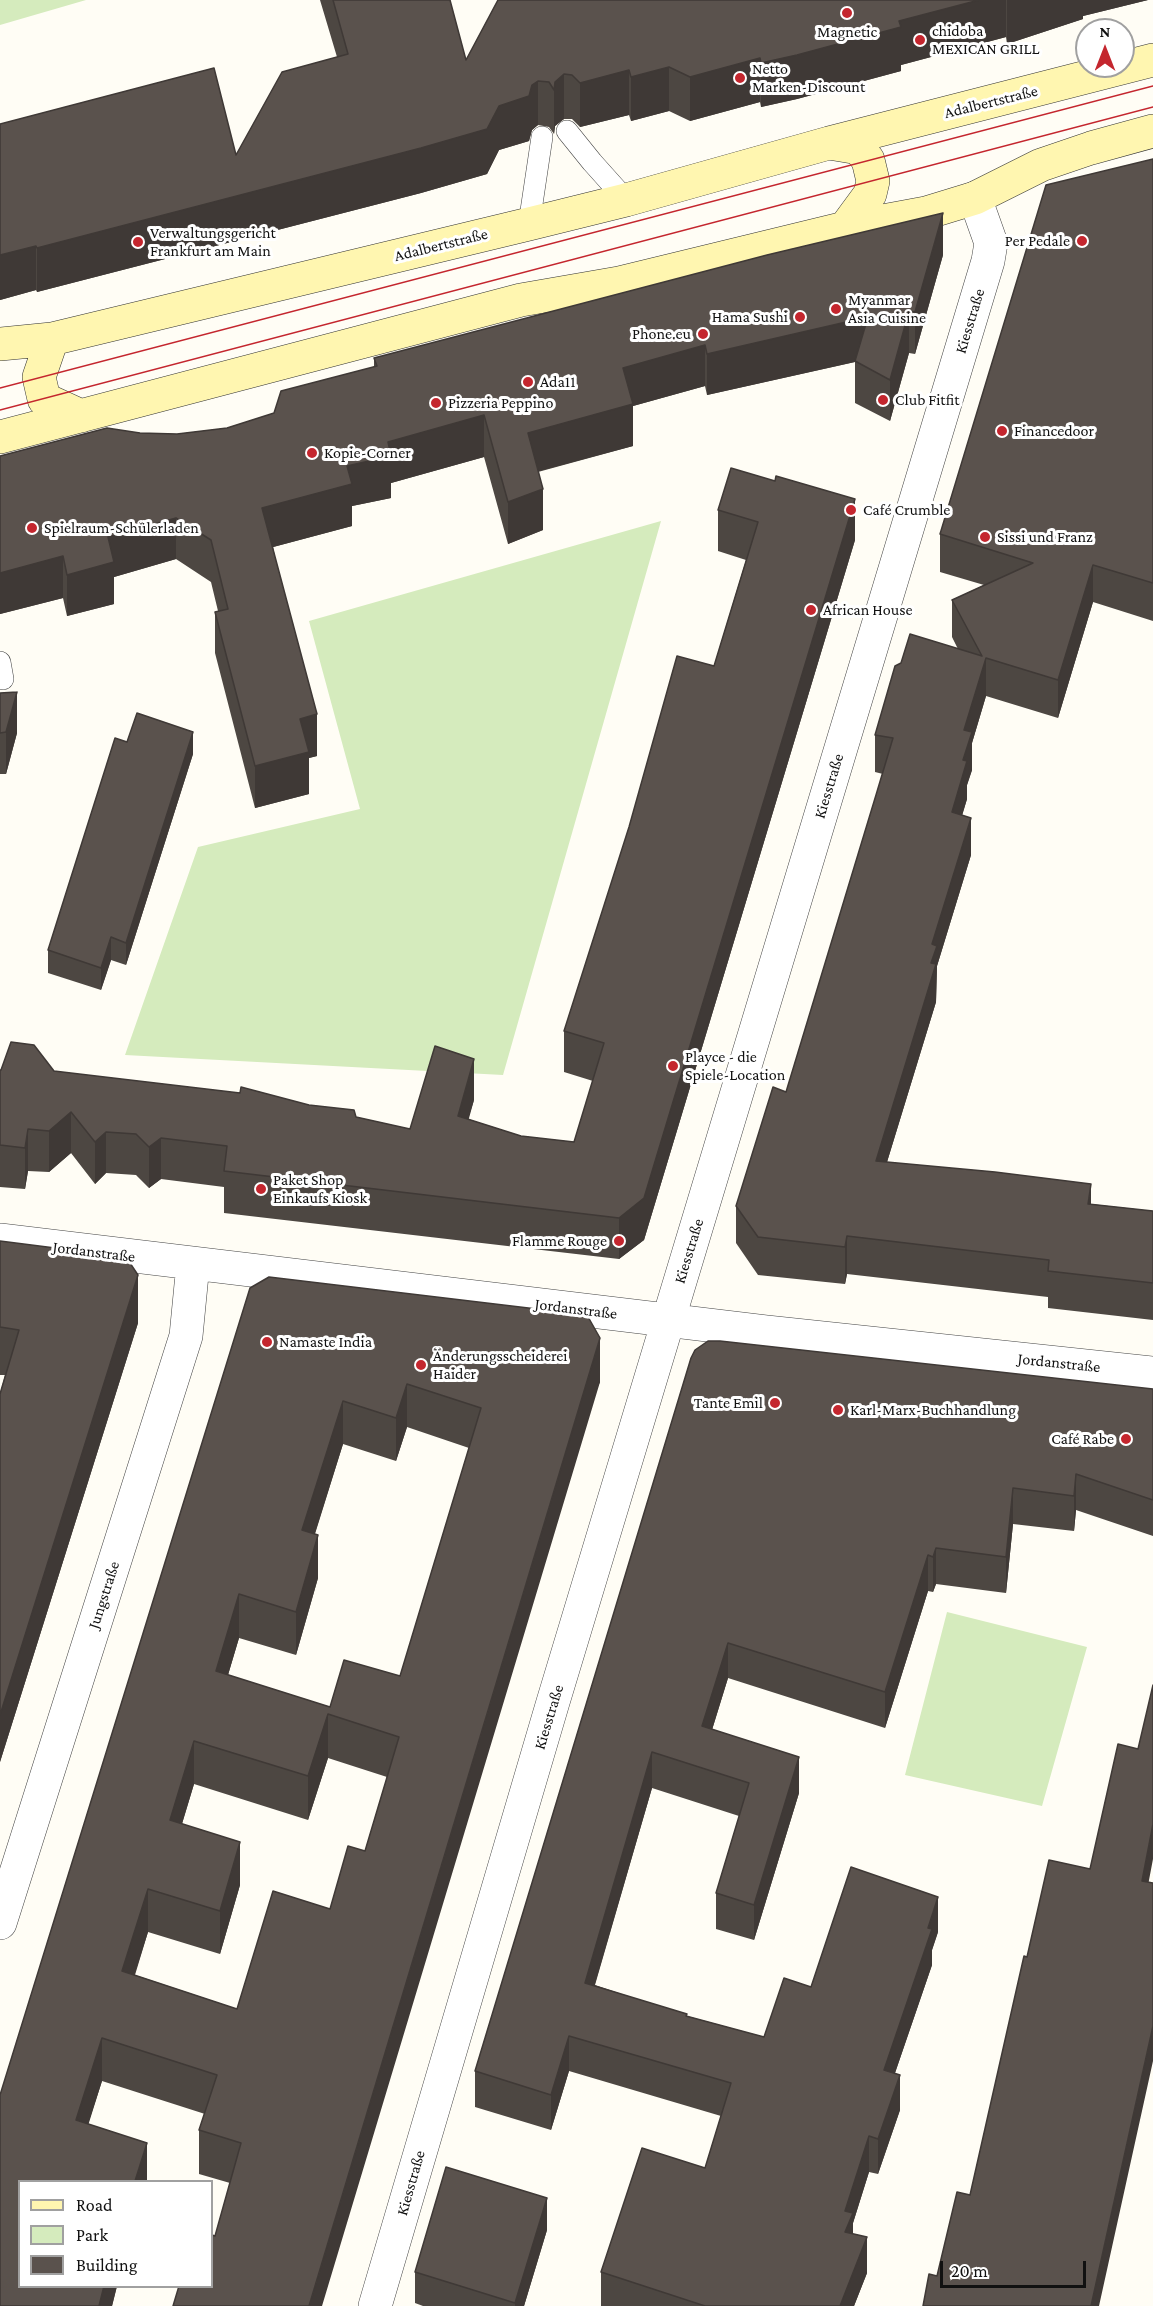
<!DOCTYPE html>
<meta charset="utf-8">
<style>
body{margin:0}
#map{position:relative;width:1153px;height:2306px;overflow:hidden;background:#fffdf5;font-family:"Crimson Pro",serif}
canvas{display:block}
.legend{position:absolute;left:18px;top:2180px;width:195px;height:108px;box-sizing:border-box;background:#fff;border:2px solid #a0a0a0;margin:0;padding:8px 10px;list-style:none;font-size:18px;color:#111}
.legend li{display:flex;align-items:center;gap:12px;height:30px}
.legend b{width:30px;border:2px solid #a0a0a0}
.north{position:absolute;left:1075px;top:18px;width:60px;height:60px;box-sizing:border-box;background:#fff;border:2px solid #a0a0a0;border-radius:50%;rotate:0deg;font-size:16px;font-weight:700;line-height:24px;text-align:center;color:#111}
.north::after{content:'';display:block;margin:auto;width:21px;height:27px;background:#c4262e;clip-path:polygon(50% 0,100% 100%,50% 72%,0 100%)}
.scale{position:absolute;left:940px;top:2261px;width:146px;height:27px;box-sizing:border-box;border:3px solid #111;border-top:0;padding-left:8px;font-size:18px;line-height:21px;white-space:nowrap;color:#111;-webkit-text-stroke:4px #fff;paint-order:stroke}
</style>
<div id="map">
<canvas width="1153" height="2306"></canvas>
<ul class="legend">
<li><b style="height:8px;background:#fff6b0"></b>Road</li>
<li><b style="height:16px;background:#d5ebbd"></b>Park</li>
<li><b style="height:16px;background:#5a524d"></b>Building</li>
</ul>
<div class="north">N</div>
<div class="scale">20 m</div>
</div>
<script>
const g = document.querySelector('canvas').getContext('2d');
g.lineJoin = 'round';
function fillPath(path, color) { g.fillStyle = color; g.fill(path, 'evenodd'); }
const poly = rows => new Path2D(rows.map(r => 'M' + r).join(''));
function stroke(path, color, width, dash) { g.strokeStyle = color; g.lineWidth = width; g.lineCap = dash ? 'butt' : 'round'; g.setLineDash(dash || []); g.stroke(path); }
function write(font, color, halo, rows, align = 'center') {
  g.font = font + ' "Crimson Pro",serif'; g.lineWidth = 6; g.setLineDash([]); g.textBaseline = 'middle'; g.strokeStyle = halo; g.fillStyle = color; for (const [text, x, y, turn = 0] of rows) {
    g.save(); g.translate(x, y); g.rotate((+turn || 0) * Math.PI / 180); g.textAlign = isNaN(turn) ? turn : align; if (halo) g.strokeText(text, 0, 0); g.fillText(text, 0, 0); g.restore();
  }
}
const green = poly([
 [0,0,86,0,0,25],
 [661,521,503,1075,125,1055,198,847,360,809,309,621],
 [947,1612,1087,1647,1042,1806,905,1775]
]);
const lane = poly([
 [567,131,592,162,626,200],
 [529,224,542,137],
 [0,662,3,679]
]);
const street = poly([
 [0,1240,766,1332,1153,1373],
 [0,1923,186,1336,193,1264],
 [375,2306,553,1702,988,261,991,243,975,198]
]);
const secondary = poly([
 [829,143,859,148,868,160,873,181,870,194,845,228],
 [52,339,39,377,44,399,81,416],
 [0,344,52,339,529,224,626,200,829,143,1153,60],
 [0,437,521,300,619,283,845,228,926,213,975,198,1041,165,1091,148,1153,131]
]);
const tram = poly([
 [0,388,1153,86],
 [0,410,1153,107]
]);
const wall = poly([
 [320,0,450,0,466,60,498,0,1148,0,1083,16,1083,19,1007,44,1006,37,901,65,901,71,797,99,761,107,760,102,690,121,669,111,631,121,629,115,580,127,572,119,564,119,555,126,554,134,549,127,538,125,532,130,529,141,499,150,487,174,421,193,37,292,36,290,0,300,0,124,236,155,337,57],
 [1153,159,1153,621,1093,602,1058,718,986,696,972,743,972,770,967,785,967,799,962,815,971,855,937,966,936,1002,887,1162,1091,1204,1153,1211,1153,1320,1048,1308,1048,1297,847,1274,845,1284,758,1275,736,1243,736,1206,786,1092,883,774,875,772,875,735,958,649,952,637,952,600,984,585,940,572,940,534],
 [943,255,915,354,909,353,890,421,855,403,855,362,707,395,705,386,633,406,633,446,538,472,543,530,508,544,484,457,391,483,391,498,352,506,352,526,273,547,317,756,309,758,309,794,255,808,215,653,215,612,218,611,211,582,176,559,114,577,114,604,67,616,63,598,0,614,0,456,140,433,177,434,227,428,274,413,374,367,374,358],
 [718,510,855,540,644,1240,619,1259,224,1213,224,1187,161,1179,149,1188,136,1175,106,1173,95,1184,71,1153,49,1172,28,1171,25,1189,0,1187,0,1070,54,1071,356,1117,410,1129,474,1100,468,1119,521,1136,574,1142,593,1081,564,1072,564,1031,714,666,746,560,718,551],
 [0,693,17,733,6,774,0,774],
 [127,742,193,754,126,965,111,960,101,990,48,973,48,950],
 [0,1241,138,1323,0,1762,0,1394,5,1375,0,1375],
 [250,1288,600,1382,215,2236,230,2183,199,2174,199,2130,205,2114,102,2081,88,2124,147,2181,20,2286,117,2286,112,2306,0,2306],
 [407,1427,469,1448,400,1676,330,1707,228,1675,239,1638,296,1655,318,1578,315,1534,343,1444,396,1461],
 [328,1758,387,1777,365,1851,330,1909,237,2009,135,1975,148,1932,220,1954,240,1885,182,1824,194,1784,308,1820],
 [691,1358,1153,1389,1153,1536,1076,1510,1074,1531,1013,1524,1006,1593,936,1584,933,1592,928,1591,885,1728,728,1678,712,1730,799,1793,754,1940,716,1929,716,1893,739,1816,652,1788,595,1985,687,2016,764,2037,811,1987,938,1932,932,1950,932,1965,895,2073,900,2110,878,2174,869,2172,853,2223,853,2234,867,2273,854,2306,601,2306,601,2272,705,2168,721,2116,569,2071,551,2130,475,2107,475,2071],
 [547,2230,524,2306,423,2306,415,2303,415,2272]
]);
const shadedWall = poly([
 [979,0,1006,0,1006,37,901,65,901,71,797,99,761,107,761,63,899,21],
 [1007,0,1148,0,1083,16,1083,19,1007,44],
 [760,58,760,102,690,121,690,77],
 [669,67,669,111,631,121,631,77],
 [629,70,629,115,580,127,580,83],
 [564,74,564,119,555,126,554,134,554,90,555,82],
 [538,81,538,125,532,130,529,141,499,150,487,174,421,193,37,292,37,248,499,106],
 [943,213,943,255,915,354,915,312],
 [36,246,36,290,0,300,0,255],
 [909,311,909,353,890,421,890,380],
 [868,317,868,359,707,395,707,354],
 [705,345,705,386,633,406,633,446,528,474,528,433,623,368],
 [484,415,484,457,391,483,391,498,352,506,352,526,262,550,262,508,347,466,388,442],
 [543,489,543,530,508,544,508,502],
 [855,499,855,540,644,1240,619,1259,619,1218],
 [176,518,176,559,114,577,114,604,67,616,67,575,108,537],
 [63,556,63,598,0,614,0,573],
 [1093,565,1093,602,1058,718,1058,680],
 [986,658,986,696,972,743,972,770,967,785,967,799,952,850,952,812,964,730],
 [17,692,17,733,6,774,6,732],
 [317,714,317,756,309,758,309,794,255,808,255,766,300,719],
 [193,732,193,754,126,965,126,943],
 [971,818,971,855,937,966,936,1002,876,1198,876,1161,932,944],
 [111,937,111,960,101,990,101,968],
 [474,1059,474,1100,458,1158,458,1116],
 [71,1112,71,1153,49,1172,49,1131],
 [28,1129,28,1171,25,1189,25,1148],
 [106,1132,106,1173,95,1184,95,1142],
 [161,1138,161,1179,149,1188,149,1147],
 [1091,1184,1091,1222,1088,1204],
 [847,1236,847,1274,845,1284,845,1247],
 [138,1275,138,1323,0,1762,0,1715],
 [600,1338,600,1382,322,2306,309,2306],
 [407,1384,407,1427,396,1461,396,1418],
 [343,1401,343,1444,302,1574,302,1530],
 [1076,1474,1076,1510,1074,1531,1074,1496],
 [1013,1488,1013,1524,1006,1593,1006,1557],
 [318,1535,318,1578,296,1655,296,1612],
 [936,1548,936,1584,933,1592,933,1557],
 [928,1555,928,1591,885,1728,885,1692],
 [239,1594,239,1638,216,1715,216,1671],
 [728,1643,728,1678,702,1762,702,1726],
 [328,1714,328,1758,308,1820,308,1776],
 [194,1741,194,1784,170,1863,170,1820],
 [652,1752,652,1788,585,2018,585,1983],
 [799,1757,799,1793,754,1940,754,1905],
 [1153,1824,1153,1859,1142,1917,1142,1881],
 [240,1842,240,1885,220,1954,220,1911],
 [148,1889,148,1932,122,2014,122,1971],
 [938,1897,938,1932,932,1950,932,1965,884,2105,884,2070,928,1928],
 [1153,2026,1153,2061,1099,2306,1091,2306],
 [569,2036,569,2071,551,2130,551,2095],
 [102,2038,102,2081,76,2164,76,2120],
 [900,2075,900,2110,878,2174,878,2139],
 [869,2136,869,2172,853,2223,853,2248,845,2268,845,2211],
 [147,2143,147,2181,135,2181],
 [547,2198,547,2230,524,2306,515,2306,515,2303],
 [867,2237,867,2273,854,2306,840,2306],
 [104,2286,117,2286,112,2306,99,2306]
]);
const building = poly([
 [333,0,450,0,466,60,498,0,979,0,899,21,901,27,797,55,761,63,760,58,690,77,669,67,631,77,629,70,580,83,572,75,564,74,555,82,554,90,549,82,538,81,532,85,529,96,499,106,487,129,421,148,37,248,36,246,0,255,0,124,214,68,236,155,282,72,348,54,333,0],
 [1153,159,1153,583,1093,565,1058,680,986,658,964,730,972,732,963,760,967,761,952,812,971,818,932,944,937,946,931,963,936,964,876,1161,995,1172,1091,1184,1088,1204,1153,1211,1153,1283,1048,1271,1049,1260,847,1236,845,1247,758,1237,736,1206,773,1087,786,1092,876,795,893,738,875,735,895,666,901,663,910,634,982,656,952,600,1033,563,940,534,1046,185,1153,159],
 [943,213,915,312,909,311,890,380,855,361,868,317,707,354,705,345,623,368,633,404,528,433,543,489,508,502,484,415,388,442,391,456,347,466,352,484,262,508,317,714,300,719,309,752,255,766,215,612,228,609,211,540,176,518,108,537,114,562,67,575,63,556,0,573,0,456,107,428,140,433,177,434,227,428,274,413,281,391,377,366,374,358,767,255,943,213],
 [731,468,775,481,776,476,855,499,644,1198,619,1218,224,1171,227,1146,161,1138,149,1147,136,1134,106,1132,95,1142,71,1112,49,1131,28,1129,25,1148,0,1145,0,1070,1,1070,11,1042,34,1045,54,1071,240,1093,241,1087,309,1105,354,1110,356,1117,410,1129,435,1046,474,1059,458,1116,521,1136,574,1142,604,1043,564,1031,629,827,677,656,714,666,758,522,718,510,731,468],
 [17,692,6,732,0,733,0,693,17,692],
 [137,713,193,732,126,943,111,937,101,968,48,950,115,738,127,742,137,713],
 [0,1241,126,1257,138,1275,0,1715,0,1394,19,1330,0,1327,0,1241],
 [269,1277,587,1315,600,1338,309,2306,173,2306,179,2286,212,2286,212,2235,215,2236,241,2143,199,2130,217,2075,102,2038,76,2120,147,2143,135,2181,20,2181,20,2286,104,2286,99,2306,0,2306,0,2095,250,1288,269,1277],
 [407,1384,481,1408,400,1676,344,1660,330,1707,216,1671,239,1594,296,1612,318,1535,302,1530,343,1401,396,1418,407,1384],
 [328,1714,399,1737,365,1851,348,1846,330,1909,273,1891,237,2009,122,1971,148,1889,220,1911,240,1842,170,1820,194,1741,308,1776,328,1714],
 [708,1341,720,1341,1153,1389,1153,1500,1076,1474,1074,1496,1013,1488,1006,1557,936,1548,933,1557,928,1555,885,1692,728,1643,702,1726,799,1757,754,1905,716,1893,749,1783,652,1752,585,1983,687,2014,686,2016,764,2037,784,1978,811,1987,851,1867,938,1897,928,1928,932,1929,884,2070,900,2075,878,2139,869,2136,845,2211,853,2213,845,2232,867,2237,840,2306,705,2306,601,2272,642,2148,705,2168,731,2083,569,2036,551,2095,475,2071,691,1358,695,1350,708,1341],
 [1153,1685,1153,1824,1142,1881,1153,1883,1153,2026,1091,2306,923,2306,929,2274,937,2276,957,2192,970,2195,1024,1956,1027,1957,1049,1860,1090,1869,1118,1744,1138,1749,1153,1685],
 [446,2167,547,2198,515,2303,415,2272,446,2167]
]);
const markers = [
 [847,13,6,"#c4262e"],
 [920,40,6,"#c4262e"],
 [740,78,6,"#c4262e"],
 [1082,241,6,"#c4262e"],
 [138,242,6,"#c4262e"],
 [836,309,6,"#c4262e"],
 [800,317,6,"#c4262e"],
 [703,334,6,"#c4262e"],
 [528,382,6,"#c4262e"],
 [883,400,6,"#c4262e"],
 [436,403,6,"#c4262e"],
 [1002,431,6,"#c4262e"],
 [312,453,6,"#c4262e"],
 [851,510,6,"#c4262e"],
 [32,528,6,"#c4262e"],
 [985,537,6,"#c4262e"],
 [811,610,6,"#c4262e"],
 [673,1066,6,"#c4262e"],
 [261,1189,6,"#c4262e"],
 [619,1241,6,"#c4262e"],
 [267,1342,6,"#c4262e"],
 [421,1365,6,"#c4262e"],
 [775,1403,6,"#c4262e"],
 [838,1410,6,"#c4262e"],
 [1126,1439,6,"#c4262e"]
];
const poiNames = [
 ["chidoba",932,31],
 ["MEXICAN GRILL",932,49],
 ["Magnetic",847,32,"center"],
 ["Netto",752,69],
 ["Marken-Discount",752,87],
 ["Verwaltungsgericht",150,233],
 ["Frankfurt am Main",150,251],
 ["Per Pedale",1070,241,"right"],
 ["Myanmar",848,300],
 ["Asia Cuisine",848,318],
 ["Hama Sushi",788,317,"right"],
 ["Phone.eu",691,334,"right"],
 ["Ada11",540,382],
 ["Club Fitfit",895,400],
 ["Pizzeria Peppino",448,403],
 ["Financedoor",1014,431],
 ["Kopie-Corner",324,453],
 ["Café Crumble",863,510],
 ["Spielraum-Schülerladen",44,528],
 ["Sissi und Franz",997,537],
 ["African House",823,610],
 ["Playce - die",685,1057],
 ["Spiele-Location",685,1075],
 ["Paket Shop",273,1180],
 ["Einkaufs Kiosk",273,1198],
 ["Flamme Rouge",607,1241,"right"],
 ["Namaste India",279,1342],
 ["Änderungsscheiderei",433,1356],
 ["Haider",433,1374],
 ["Tante Emil",763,1403,"right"],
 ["Karl-Marx-Buchhandlung",850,1410],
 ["Café Rabe",1114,1439,"right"]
];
const streetNames = [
 ["Adalbertstraße",991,102,-14],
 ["Adalbertstraße",441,245,-14],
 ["Kiesstraße",970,321,-73],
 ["Kiesstraße",829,786,-73],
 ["Kiesstraße",689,1251,-73],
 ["Jordanstraße",94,1252,7],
 ["Jordanstraße",576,1309,7],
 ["Jordanstraße",1059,1363,6],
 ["Jungstraße",104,1595,-72],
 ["Kiesstraße",549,1717,-73],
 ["Kiesstraße",411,2183,-74]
];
fillPath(green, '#d5ebbd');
stroke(lane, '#444', 22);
stroke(street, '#444', 34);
stroke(secondary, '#333', 34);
stroke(lane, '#fff', 21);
stroke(street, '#fff', 33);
stroke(secondary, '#fff6b0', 33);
stroke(tram, '#c4262e', 1.5);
fillPath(wall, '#4d4742');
fillPath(shadedWall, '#3f3936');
fillPath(building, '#5a524d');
stroke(building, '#3f3936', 1.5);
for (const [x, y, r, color] of markers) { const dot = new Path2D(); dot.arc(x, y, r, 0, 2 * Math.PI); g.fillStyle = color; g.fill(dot); stroke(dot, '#fff', 2); }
write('16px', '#111', '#fff', poiNames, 'left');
write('16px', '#111', '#fff', streetNames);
</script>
